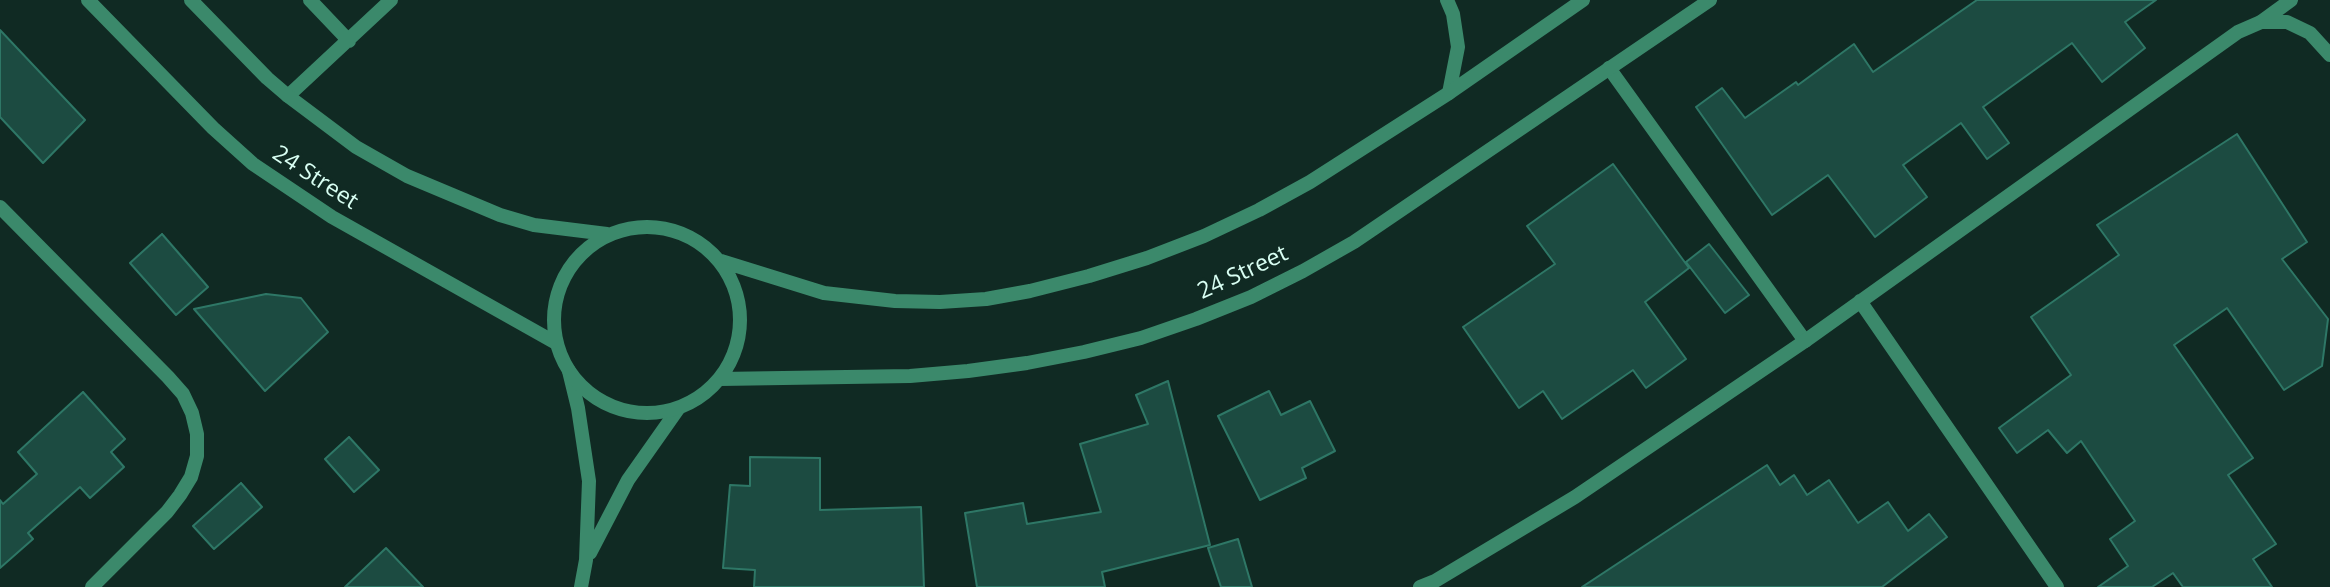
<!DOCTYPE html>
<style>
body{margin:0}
canvas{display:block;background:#102a23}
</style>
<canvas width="2330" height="587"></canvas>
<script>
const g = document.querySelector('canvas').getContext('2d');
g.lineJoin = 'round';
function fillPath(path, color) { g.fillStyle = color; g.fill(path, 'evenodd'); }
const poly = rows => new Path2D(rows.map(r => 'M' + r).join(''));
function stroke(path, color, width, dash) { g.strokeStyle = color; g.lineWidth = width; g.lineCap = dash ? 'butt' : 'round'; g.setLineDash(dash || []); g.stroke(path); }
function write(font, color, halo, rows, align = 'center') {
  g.font = font + ' "Open Sans",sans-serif'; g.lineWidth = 6; g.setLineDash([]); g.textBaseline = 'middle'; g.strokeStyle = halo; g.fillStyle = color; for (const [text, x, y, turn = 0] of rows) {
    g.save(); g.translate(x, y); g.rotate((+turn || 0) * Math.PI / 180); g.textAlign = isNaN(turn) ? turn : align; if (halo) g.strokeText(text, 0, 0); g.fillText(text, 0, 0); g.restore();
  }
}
const building = poly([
 [1977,0,2156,0,2125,22,2145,48,2102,82,2072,43,1983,107,2009,143,1987,159,1961,123,1903,165,1927,197,1875,237,1828,175,1772,215,1696,107,1722,88,1745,118,1796,82,1798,85,1854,44,1873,72,1977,0],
 [0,30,85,120,43,163,0,117,0,30],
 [2237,134,2307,242,2282,259,2328,319,2322,366,2284,390,2227,308,2174,345,2253,458,2228,475,2276,544,2253,559,2272,587,2183,587,2173,573,2152,587,2098,587,2128,566,2110,539,2135,521,2081,441,2067,453,2048,430,2017,453,1999,428,2071,375,2031,317,2119,255,2097,225,2237,134],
 [1613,164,1689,268,1645,302,1686,359,1646,388,1633,370,1562,419,1543,391,1519,408,1463,327,1555,264,1527,226,1613,164],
 [162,234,208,287,176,315,130,263,162,234],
 [1709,244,1749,295,1725,313,1686,262,1709,244],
 [266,294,301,298,328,332,265,391,194,309,266,294],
 [1168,381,1210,545,1102,572,1105,587,977,587,965,513,1023,503,1027,524,1101,512,1080,444,1148,424,1136,395,1168,381],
 [1269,391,1281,415,1310,401,1335,451,1302,468,1306,478,1260,500,1218,416,1269,391],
 [83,392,125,439,111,452,124,467,90,498,80,487,28,533,33,539,0,568,0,500,3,504,37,474,18,452,83,392],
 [349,437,379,470,354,492,325,459,349,437],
 [750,457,820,458,820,510,921,507,924,587,754,587,755,570,723,568,730,485,750,486,750,457],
 [1767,465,1780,485,1794,475,1807,495,1829,480,1858,523,1888,502,1908,531,1929,514,1947,537,1882,587,1582,587,1767,465],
 [241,483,262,507,214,549,193,526,241,483],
 [1238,539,1252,587,1221,587,1208,548,1238,539],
 [386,548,423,587,345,587,386,548]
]);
const service = poly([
 [310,0,349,41],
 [2261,22,2291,0],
 [1609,68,1805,341],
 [288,96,391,0]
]);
const minor = poly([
 [1447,0,1453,14,1458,47,1449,93],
 [0,207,168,377,183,394,192,413,197,434,197,456,191,477,180,495,167,512,92,587],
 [1860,301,2057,587],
 [569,371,578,408,589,481,586,560,581,587],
 [590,553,628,480,678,409],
 [1420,587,1435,581,1575,497,1805,341,2238,32,2261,22,2287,22,2310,33,2330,55]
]);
const tertiary = poly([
 [88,0,213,128,253,164,332,217,556,343],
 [191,0,267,78,288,96,356,147,407,176,500,215,534,225,607,234],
 '554 320a93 93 0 1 1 186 0a93 93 0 1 1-186 0Z',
 [721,261,824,293,895,301,940,302,986,299,1030,291,1089,276,1147,258,1204,236,1259,210,1310,182,1449,93,1583,0],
 [720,379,910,376,968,371,1027,363,1084,352,1141,338,1196,319,1251,297,1303,271,1354,242,1710,0]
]);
const streetNames = [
 ["24 Street",315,178,33],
 ["24 Street",1243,273,-25]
];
fillPath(building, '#1c4b41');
stroke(building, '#2e7766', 2);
stroke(service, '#3b896b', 14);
stroke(minor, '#3b896b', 14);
stroke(tertiary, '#3b896b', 14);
write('23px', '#d9fff3', '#102a23', streetNames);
</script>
